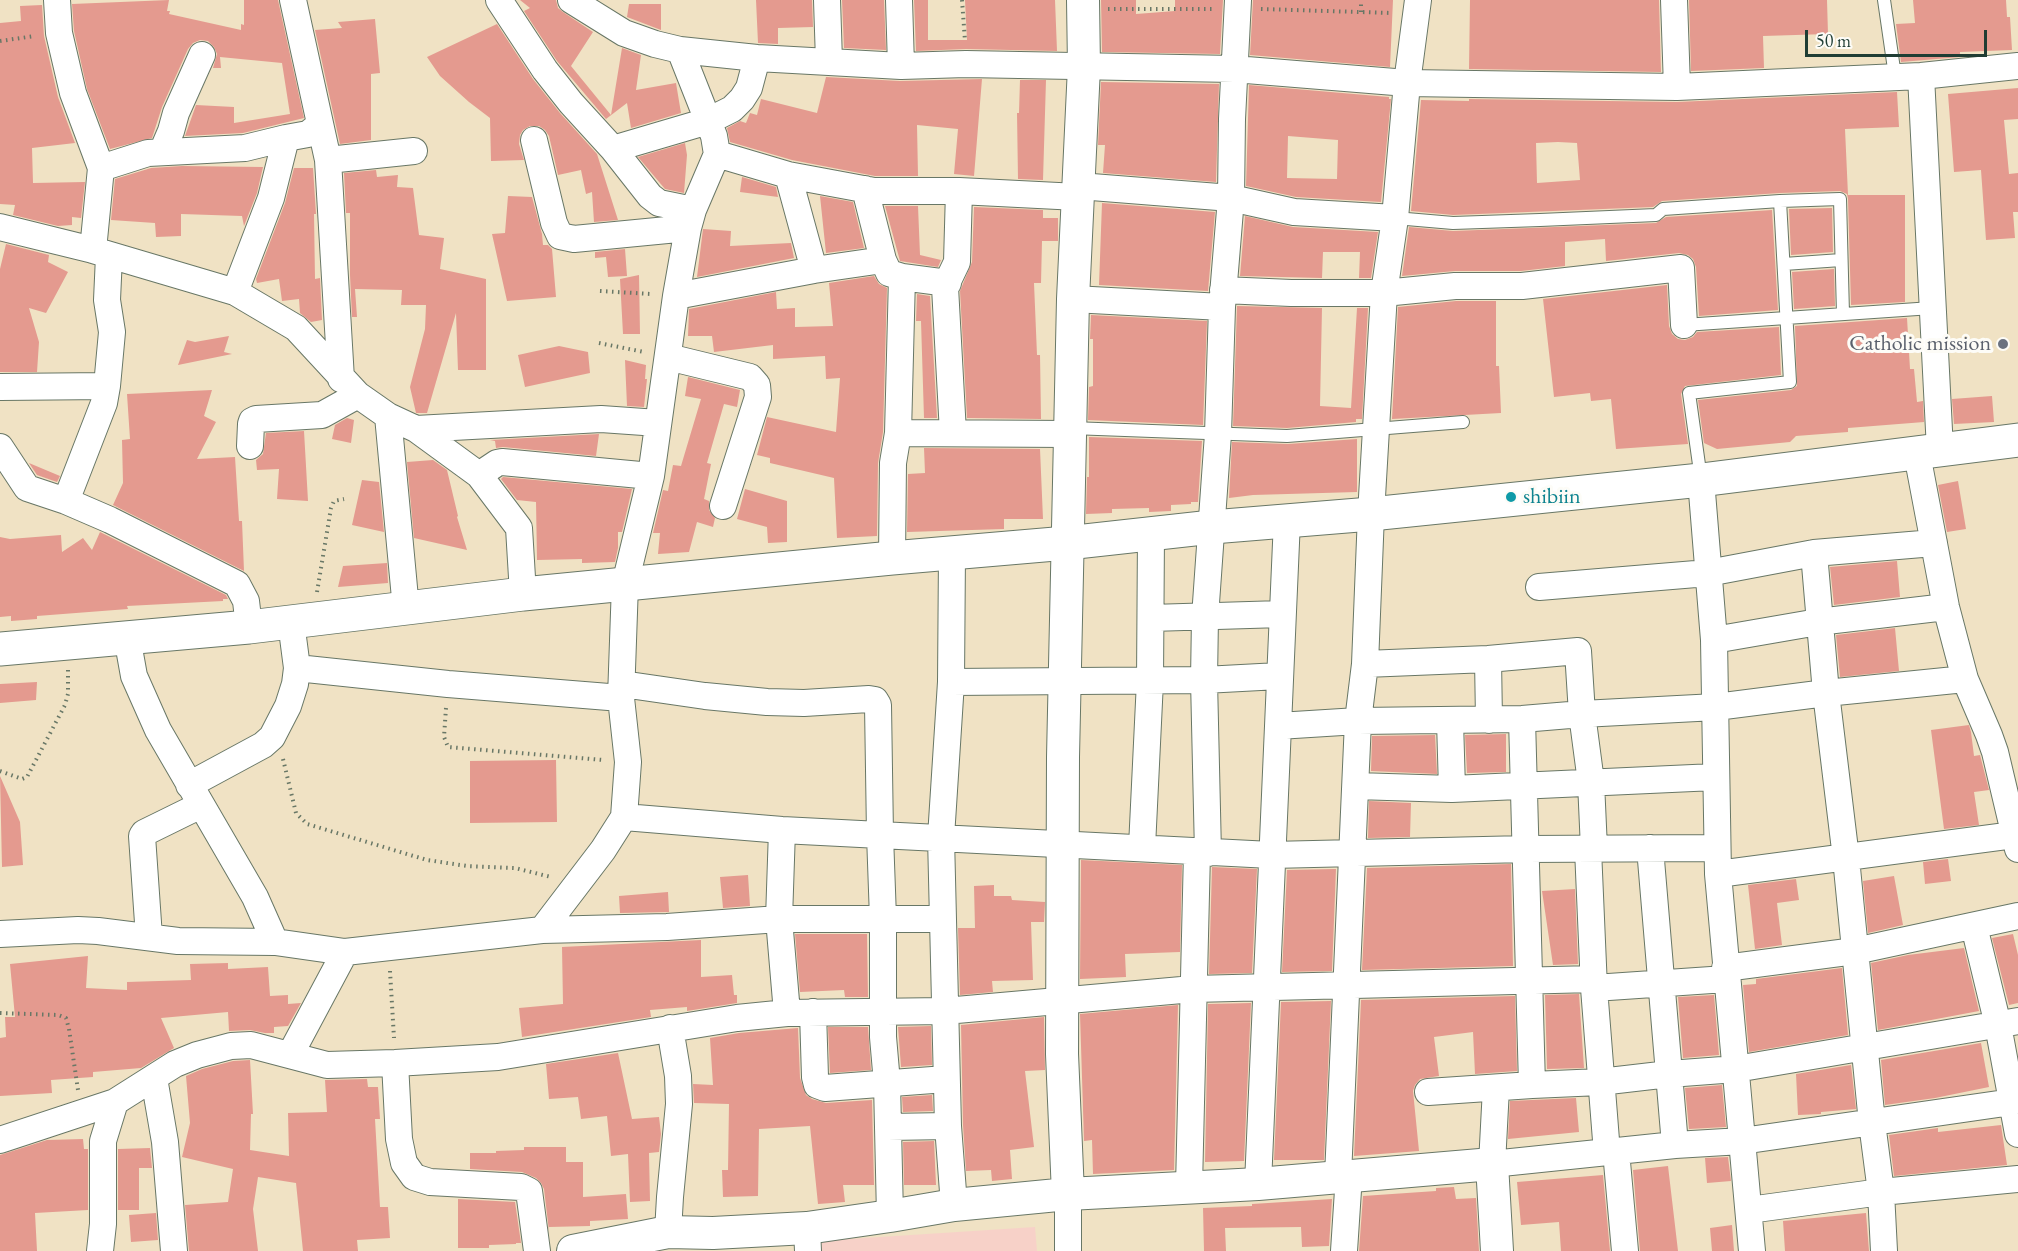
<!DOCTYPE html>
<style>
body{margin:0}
#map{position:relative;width:2018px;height:1251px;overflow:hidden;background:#f0e2c4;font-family:"EB Garamond",serif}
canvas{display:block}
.scale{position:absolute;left:1805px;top:30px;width:182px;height:27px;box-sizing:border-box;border:3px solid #1f3d34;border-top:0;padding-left:8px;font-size:18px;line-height:21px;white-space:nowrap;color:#1f3d34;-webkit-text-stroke:4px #fdfcf7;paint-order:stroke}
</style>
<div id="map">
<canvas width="2018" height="1251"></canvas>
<div class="scale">50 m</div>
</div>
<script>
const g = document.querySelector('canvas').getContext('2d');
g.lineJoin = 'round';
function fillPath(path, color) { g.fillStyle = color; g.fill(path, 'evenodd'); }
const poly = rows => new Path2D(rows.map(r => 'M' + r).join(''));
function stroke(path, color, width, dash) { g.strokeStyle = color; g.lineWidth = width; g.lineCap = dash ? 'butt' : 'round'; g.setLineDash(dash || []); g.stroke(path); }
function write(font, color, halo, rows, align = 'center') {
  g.font = font + ' "EB Garamond",serif'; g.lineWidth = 6; g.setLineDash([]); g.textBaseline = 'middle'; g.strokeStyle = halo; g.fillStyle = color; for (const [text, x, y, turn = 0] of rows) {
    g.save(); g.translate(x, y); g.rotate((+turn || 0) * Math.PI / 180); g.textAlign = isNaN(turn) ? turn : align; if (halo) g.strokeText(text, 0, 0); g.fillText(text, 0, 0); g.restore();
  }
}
const built = poly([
 [1035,1227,1037,1251,818,1251,818,1241]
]);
const building = poly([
 [169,0,167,11,170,11,169,14,241,30,241,24,244,25,244,0,278,0,304,118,243,133,185,136,196,105,234,107,234,123,290,114,282,63,220,57,221,68,213,68,217,54,214,47,208,41,200,40,193,43,188,49,162,107,152,138,110,149,87,89,74,31,72,4],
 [520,0,556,0,558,8,563,12,593,32,571,66,611,115,622,48,641,55,636,90,676,83,681,113,631,128,627,103,606,119,557,61,524,11,530,8],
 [756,0,812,0,813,27,778,28,778,44,758,43],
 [842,0,884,0,886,50,844,48],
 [914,0,928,0,928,40,967,40,965,0,1055,0,1057,51,966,49,916,51],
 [1101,0,1136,0,1136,14,1175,11,1175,0,1223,0,1220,54,1102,52],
 [1253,0,1393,0,1390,67,1250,55],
 [1470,0,1659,0,1661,72,1469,69],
 [1689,0,1827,0,1828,34,1763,36,1764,68,1691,71],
 [1913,0,2006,0,2007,17,2010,17,2012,50,1960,52,1960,57,1901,62,1896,24,1915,23],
 [629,4,661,4,661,30,627,17],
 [42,5,44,36,58,97,75,143,32,148,33,183,85,182,81,218,72,217,72,225,58,226,13,215,15,205,0,204,0,23,21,21,20,6],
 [375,19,380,73,371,74,371,140,340,144,315,30,342,28,338,22],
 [497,24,533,79,560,113,597,154,618,220,594,222,592,192,586,194,581,170,558,175,549,136,545,130,539,126,530,126,523,130,520,135,519,144,524,160,491,161,490,118,469,102,440,76,427,57],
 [826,77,900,81,982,79,974,176,954,174,958,129,917,125,918,176,875,176,792,160,730,142,727,128,740,121,746,123,750,113,757,115,761,99,817,113],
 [1020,80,1046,80,1043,180,1018,179,1017,113,1019,113],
 [1101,82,1219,84,1216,182,1103,173,1105,145,1098,145],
 [1249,85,1389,97,1389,99,1391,99,1381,202,1296,197,1246,186],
 [1288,136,1338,140,1337,179,1287,178],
 [2018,88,2018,119,2004,120,2009,174,2018,173,2018,212,2013,212,2015,238,1986,240,1981,170,1954,172,1948,94],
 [1897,92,1899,127,1845,129,1848,195,1905,195,1905,302,1851,305,1848,199,1847,194,1840,191,1780,193,1662,201,1653,207,1453,215,1411,211,1421,100,1469,101,1469,99,1677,102],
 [1558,142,1577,143,1580,180,1537,183,1536,143],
 [685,143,687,155,684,193,665,189,638,157],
 [182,166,263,167,257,193,244,226,242,216,181,214,181,236,156,237,155,223,111,220,115,179,151,168],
 [294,168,313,168,316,214,314,214,315,279,320,278,322,320,311,322,300,313,299,299,282,301,279,279,257,283,256,279,285,203],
 [376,170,377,177,398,175,397,187,413,188,419,235,444,238,440,269,486,279,486,370,458,370,456,313,427,413,416,413,410,387,425,329,426,305,401,305,402,290,355,289,357,317,352,317,350,275,350,213,346,213,344,173],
 [742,177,776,187,778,197,740,192],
 [508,196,532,197,542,234,543,245,548,245,552,249,556,297,507,301,492,234,505,233],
 [820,196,853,202,864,248,826,253],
 [1102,203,1215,212,1208,291,1099,285],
 [885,206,918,206,920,255,941,260,938,267,900,261],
 [974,207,1043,210,1043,218,1058,218,1058,241,1042,241,1041,283,1034,283,1037,355,1040,355,1041,419,967,418,960,291,972,262],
 [1832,208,1833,252,1791,255,1789,209],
 [1772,210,1778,310,1699,316,1696,267,1693,259,1688,255,1679,253,1606,261,1605,239,1565,242,1565,266,1521,271,1455,271,1402,276,1409,227,1453,231,1656,223,1666,217],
 [1245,216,1293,227,1378,232,1371,278,1359,278,1360,252,1323,252,1322,278,1240,276],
 [703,229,731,231,730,246,791,243,794,258,697,277],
 [6,244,49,255,48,262,68,272,46,313,29,308,39,342,37,372,0,372,0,269],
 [625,249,627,276,608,277,606,257,595,258,595,252],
 [1834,269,1835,306,1794,309,1792,272],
 [639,275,640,334,623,334,620,279],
 [874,276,879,284,887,288,883,432,878,463,877,536,837,538,834,478,770,463,770,458,757,455,767,417,836,432,840,378,826,379,825,356,773,359,773,345,714,352,712,336,688,336,689,309,776,292,777,309,795,308,795,327,833,326,829,283],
 [1667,285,1669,326,1672,334,1678,339,1685,340,1693,337,1697,332,1779,327,1781,375,1685,386,1681,394,1688,444,1616,449,1611,399,1591,401,1590,393,1554,397,1543,299],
 [917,294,930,296,937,418,924,418,921,321,916,321],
 [1456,301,1496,301,1496,366,1499,366,1501,413,1392,419,1398,307],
 [1237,306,1322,308,1320,406,1351,408,1357,308,1368,308,1362,419,1356,419,1356,422,1287,428,1233,426],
 [1091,315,1207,321,1203,425,1088,420,1089,387,1093,386,1093,339,1090,339],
 [1907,318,1910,369,1914,369,1917,402,1923,401,1924,422,1848,428,1848,432,1796,436,1790,442,1717,449,1704,443,1698,400,1791,390,1797,386,1795,326],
 [229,336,224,352,232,354,178,365,187,340,195,342],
 [559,346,588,352,590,373,525,387,518,355],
 [625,360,646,365,645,379,647,379,644,407,627,406],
 [688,377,740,390,737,407,724,404,707,463,711,464,704,499,709,501,709,510,715,518,713,527,697,522,689,552,658,554,660,533,653,533,663,490,668,491,673,465,681,466,701,399,685,396],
 [212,390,204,416,216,422,197,459,235,457,239,521,242,521,244,571,113,505,123,483,122,440,130,439,127,394],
 [1992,396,1994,422,1954,424,1952,399],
 [347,418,354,420,351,443,332,439,335,425],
 [304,431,308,501,277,499,279,469,257,470,256,460,263,454,266,433],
 [599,434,596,456,503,447,496,448,495,441,490,440],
 [1089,437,1202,441,1198,502,1191,502,1191,504,1171,505,1171,511,1149,512,1149,508,1112,509,1112,513,1086,514,1087,477,1089,477],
 [1357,439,1357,492,1253,495,1229,498,1232,442,1288,444],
 [924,448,1040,449,1043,519,1004,519,1004,529,907,532,908,474,925,473],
 [433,460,447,470,458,516,457,517,467,550,414,538,407,462],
 [29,463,60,476,57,482,37,475],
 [503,477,632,489,622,532,618,532,618,548,615,562,582,563,582,559,537,560,536,502,517,500,501,479],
 [362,480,379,482,384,532,352,525],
 [1958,481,1966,529,1947,532,1938,485],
 [745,489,787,501,787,542,768,543,767,527,737,519],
 [100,532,226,595,228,599,223,599,223,601,127,606,128,609,37,616,37,619,11,621,11,616,0,617,0,537,10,539,61,535,62,552,83,538,92,550],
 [1897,561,1900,597,1834,605,1830,567],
 [387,563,388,583,338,587,343,566],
 [1895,628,1899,671,1840,677,1836,635],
 [37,682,36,700,0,703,0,684],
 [1969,725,1971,732,1974,756,1980,755,1989,790,1974,792,1979,825,1944,829,1931,730],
 [1506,734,1506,772,1467,773,1465,735],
 [1435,735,1437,774,1371,771,1372,736],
 [556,760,557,822,470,823,470,761],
 [0,776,20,822,23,865,2,867],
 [1369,801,1411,803,1410,837,1368,838],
 [1948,859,1951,881,1925,884,1923,862],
 [1081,860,1182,865,1180,952,1125,954,1126,977,1080,979],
 [1511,864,1513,966,1362,970,1367,868],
 [1212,867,1257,869,1252,973,1209,974],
 [1334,869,1336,869,1332,971,1282,972,1287,870],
 [748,875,750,906,723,908,720,877],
 [1894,876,1903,925,1868,933,1863,881],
 [1796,879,1799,900,1777,903,1782,945,1755,949,1748,885],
 [994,885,994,896,1011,896,1012,900,1045,902,1044,922,1031,922,1033,980,992,981,993,992,960,995,958,928,975,928,974,886],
 [1575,889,1578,964,1553,965,1542,891],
 [668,892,669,912,620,913,619,896],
 [795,934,867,934,868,997,845,997,844,990,800,992],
 [2013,934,2018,955,2018,1003,2009,1005,1992,938],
 [701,940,701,977,732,975,734,995,737,995,737,1003,687,1011,687,1007,650,1010,651,1017,522,1037,519,1008,563,1004,562,947],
 [1964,948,1979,1011,1878,1030,1871,963,1908,955],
 [88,956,86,988,127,990,127,982,191,980,190,964,228,963,228,969,268,967,270,996,288,995,288,1004,301,1003,288,1026,274,1027,274,1033,265,1033,250,1030,229,1031,228,1012,161,1018,174,1048,141,1068,93,1072,93,1077,51,1080,52,1093,0,1096,0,1038,6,1037,5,1017,15,1017,10,964],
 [1842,968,1848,1035,1749,1052,1743,985,1756,984,1756,979],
 [1579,994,1584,1068,1547,1069,1545,995],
 [1714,995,1719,1055,1683,1058,1678,997],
 [1515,996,1517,1071,1475,1074,1473,1032,1434,1037,1439,1076,1420,1079,1415,1085,1413,1091,1419,1151,1354,1156,1361,1000],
 [1331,1001,1324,1160,1274,1160,1281,1002],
 [1251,1003,1244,1161,1205,1162,1208,1004],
 [1178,1005,1174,1170,1093,1174,1092,1140,1084,1141,1080,1014],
 [1044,1017,1045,1070,1025,1071,1034,1147,1010,1150,1012,1179,992,1181,991,1170,966,1171,963,1125,961,1025],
 [931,1026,932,1065,901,1067,898,1027],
 [828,1027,868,1027,871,1070,830,1073],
 [798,1028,800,1078,806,1095,812,1099,826,1103,872,1100,874,1185,843,1185,845,1202,818,1204,810,1126,759,1129,758,1196,723,1197,722,1170,728,1170,729,1104,694,1103,693,1084,713,1085,710,1038,739,1033],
 [1981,1043,1989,1087,1935,1098,1885,1105,1881,1060],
 [618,1053,632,1119,659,1117,661,1134,659,1152,649,1153,650,1201,630,1202,628,1154,611,1156,607,1116,581,1119,578,1097,549,1099,546,1064],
 [250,1060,253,1114,251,1114,250,1150,289,1156,288,1113,327,1112,325,1080,367,1079,368,1087,378,1087,380,1119,375,1119,380,1207,388,1207,390,1238,357,1240,358,1251,303,1251,296,1183,258,1177,253,1209,258,1251,189,1251,185,1205,228,1202,233,1169,182,1157,190,1123,186,1076,202,1069,233,1061],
 [1851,1065,1856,1109,1821,1112,1821,1114,1798,1115,1796,1074],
 [1722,1085,1726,1127,1689,1129,1685,1088],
 [932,1095,933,1111,903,1112,902,1097],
 [1576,1098,1579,1132,1508,1139,1510,1101],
 [2001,1125,2007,1165,1894,1176,1889,1135,1938,1128,1938,1132],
 [83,1139,84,1149,88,1149,88,1210,35,1213,37,1251,0,1251,0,1155,47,1140],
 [934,1141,936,1185,904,1185,903,1142],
 [524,1147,566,1147,566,1162,583,1162,583,1197,626,1194,628,1219,590,1221,590,1226,549,1227,549,1231,544,1189,541,1183,536,1178,522,1172,470,1169,470,1153,496,1153,496,1151,524,1150],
 [150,1148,152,1168,139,1168,139,1210,118,1210,118,1149],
 [1728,1157,1731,1181,1707,1183,1705,1158],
 [1668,1166,1678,1251,1640,1251,1633,1170],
 [1603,1175,1610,1251,1561,1251,1559,1222,1521,1225,1517,1182],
 [1454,1187,1456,1199,1476,1198,1479,1251,1359,1251,1363,1196,1436,1191,1436,1188],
 [458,1199,515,1202,521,1243,516,1243,516,1244,489,1245,489,1248,458,1248],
 [1332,1199,1329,1246,1302,1247,1301,1227,1225,1228,1226,1251,1204,1251,1203,1208,1252,1206,1252,1204],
 [156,1213,158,1240,131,1242,129,1215],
 [1866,1213,1869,1251,1785,1251,1783,1221],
 [1732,1225,1734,1251,1712,1251,1710,1228]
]);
const path = poly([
 [962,0,965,41],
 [1108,9,1215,9],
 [1261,9,1392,13],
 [1361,12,1361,0],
 [0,41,35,36],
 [600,291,651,294],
 [599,343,644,352],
 [317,592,331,508,334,501,344,499],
 [446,708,444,737,448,747,604,760],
 [283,759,296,813,307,824,427,860,467,866,515,868,551,877],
 [0,771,22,779,27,777,65,705,68,694,68,670],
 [390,971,394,1038],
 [0,1013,58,1015,66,1018,69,1029,78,1090]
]);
const service = poly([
 [1884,0,1895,76],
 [1395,218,1453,223,1540,220,1656,215,1663,209,1780,201,1840,199,1843,314],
 [1784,264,1841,260],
 [1684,325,1932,308],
 [1071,428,1287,436,1463,422],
 [1701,479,1689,393,1790,382,1780,201]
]);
const minor = poly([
 [57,0,59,33,73,93,101,168,93,250],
 [293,0,328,160,341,379],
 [499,0,545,70,571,103,613,149,650,196,659,203,693,210],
 [571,0,624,33,655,44,680,50,757,58,901,66,966,64,1234,69,1407,83,1677,87,1921,76,2018,66],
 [827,0,829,61],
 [899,0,901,66],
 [1674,0,1677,87],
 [1921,76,1940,450],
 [534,140,554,223,560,236,574,239,688,228],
 [613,149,708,121,732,109,742,99,749,88,757,58],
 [162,152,171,131,176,113,202,55],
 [717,154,788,175,874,191,959,191,1078,197],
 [328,160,414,151],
 [101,168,148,153,245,148,286,138,308,134,319,125],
 [788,175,814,270],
 [1079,186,1231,198,1294,212,1395,218],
 [865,189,883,260,889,273,902,277,948,283],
 [0,227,93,250,235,292,296,328,358,395,388,416,416,429,479,475,519,528,523,594],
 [1223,290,1291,293,1384,293,1455,286,1522,286,1681,268,1684,325],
 [235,292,271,198,286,138],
 [676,296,814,270,883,260],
 [1073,299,1222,307],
 [668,357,750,377,757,385,758,397,723,506],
 [0,387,107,386,112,332,107,300,109,256],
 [388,416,406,609],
 [416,429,601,419,658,423],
 [898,433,1069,434],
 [953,433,945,287,957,262,959,191],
 [250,446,251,424,252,421,256,419,322,415,358,395],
 [0,447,27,488,66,501,110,520,237,584,246,601,249,627],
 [1917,454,1946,607,1965,679,1989,735,1995,752,2018,849],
 [479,475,497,463,502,462,651,476],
 [1701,480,1714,640,1718,874,1752,1251],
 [66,501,104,403,107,386],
 [952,553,951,682,941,837,948,1126,954,1205],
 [1814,553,1826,693,1846,858,1872,1123,1881,1192,1884,1251],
 [892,558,893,463,898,433,902,277],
 [1539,587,1708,573,1814,553,1934,543],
 [1151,618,1282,614],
 [127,637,134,676,158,730,255,897,275,942],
 [1714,640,1818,622,1946,607],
 [1488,659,1489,720],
 [1365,664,1488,659,1578,651,1582,714,1591,782,1594,849],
 [297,668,448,684,621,698],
 [951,682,1204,680,1279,676],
 [622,684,705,696,767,702,804,703,869,699,875,700,878,705,880,835,883,918,883,1037,887,1083,890,1216],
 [1522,719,1532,1085],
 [1450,721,1452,789],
 [1278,726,1358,721,1522,719,1582,714,1716,707,1826,693,1965,679],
 [189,785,263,745,272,737,288,706,295,684,297,668,291,622],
 [1356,786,1452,789,1715,777],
 [624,817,782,830,1271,855,1526,849,1717,848],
 [782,830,779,919,787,1013],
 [1142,847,1150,681,1151,533],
 [1650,848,1675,1145],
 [1588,849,1594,988,1607,1153],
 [1208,853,1204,680,1205,617,1218,434,1222,307,1231,198,1232,119,1238,0],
 [1718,874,2014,835],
 [1974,926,1998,1025,2018,1134],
 [542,930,603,850,624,817,628,762,621,698,625,584,651,476,676,296,688,228,693,210,717,154,714,136,680,50],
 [0,934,78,930,98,931,178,941,275,942,345,952,542,930,667,927,779,919,943,919],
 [149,937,142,836,144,833,201,805],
 [1725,968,1855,951,2018,916],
 [1594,988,1726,979],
 [813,1012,815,1077,817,1085,825,1088,946,1079],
 [290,1055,345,952],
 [395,1063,399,1139,404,1163,414,1177,430,1182,521,1187,529,1191,537,1251],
 [154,1078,165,1142,174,1251],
 [1496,1088,1492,1164,1675,1145,1742,1141,2012,1102],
 [1428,1092,1532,1085,1600,1082,1669,1074,1736,1069,2018,1021],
 [888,1127,948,1126],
 [0,1140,115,1102,175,1064,197,1055,231,1046,251,1045,327,1065,395,1063,498,1057,737,1018,787,1013,945,1011,1193,989,1594,979],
 [1616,1151,1625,1251],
 [1338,1176,1358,721,1365,664,1371,514,1384,293,1395,218,1407,83,1418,0],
 [1258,1184,1287,520],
 [1189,1187,1197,852],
 [1068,1194,1068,1251],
 [1749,1210,1881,1192,2018,1179],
 [807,1228,808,1251],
 [668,1232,670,1197,679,1104,678,1076,670,1028],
 [100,1251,103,1224,103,1141,115,1102],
 [1344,1251,1349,1175]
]);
const tertiary = poly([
 [1068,1194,1062,1054,1063,757,1073,299,1084,67,1083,0],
 [573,1251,668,1232,713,1233,807,1228,890,1216,954,1205,1068,1194,1258,1184,1492,1164,1497,1251]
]);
const primary = poly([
 [0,649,249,627,523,594,892,558,1067,543,1212,527,1371,514,1701,480,2018,440]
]);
const markers = [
 [2003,344,6,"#6b7280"],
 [1511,497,6,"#0f9aa8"]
];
const worshipNames = [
 ["Catholic mission",1991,344]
];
const cultureNames = [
 ["shibiin",1523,497]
];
fillPath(built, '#f7d1c8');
fillPath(building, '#e49a8f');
stroke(service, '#687766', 14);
stroke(minor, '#687766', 28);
stroke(tertiary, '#687766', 34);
stroke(primary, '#687766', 35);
stroke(path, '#687766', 4, [1.5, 4.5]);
stroke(service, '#fff', 12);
stroke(minor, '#fff', 26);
stroke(tertiary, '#fff', 32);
stroke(primary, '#fff', 33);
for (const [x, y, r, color] of markers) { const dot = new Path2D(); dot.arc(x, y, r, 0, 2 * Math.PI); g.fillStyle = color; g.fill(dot); stroke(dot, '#fdfcf7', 2); }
write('22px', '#5b616d', '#fdfcf7', worshipNames, 'right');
write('22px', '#0d838f', '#fdfcf7', cultureNames, 'left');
</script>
